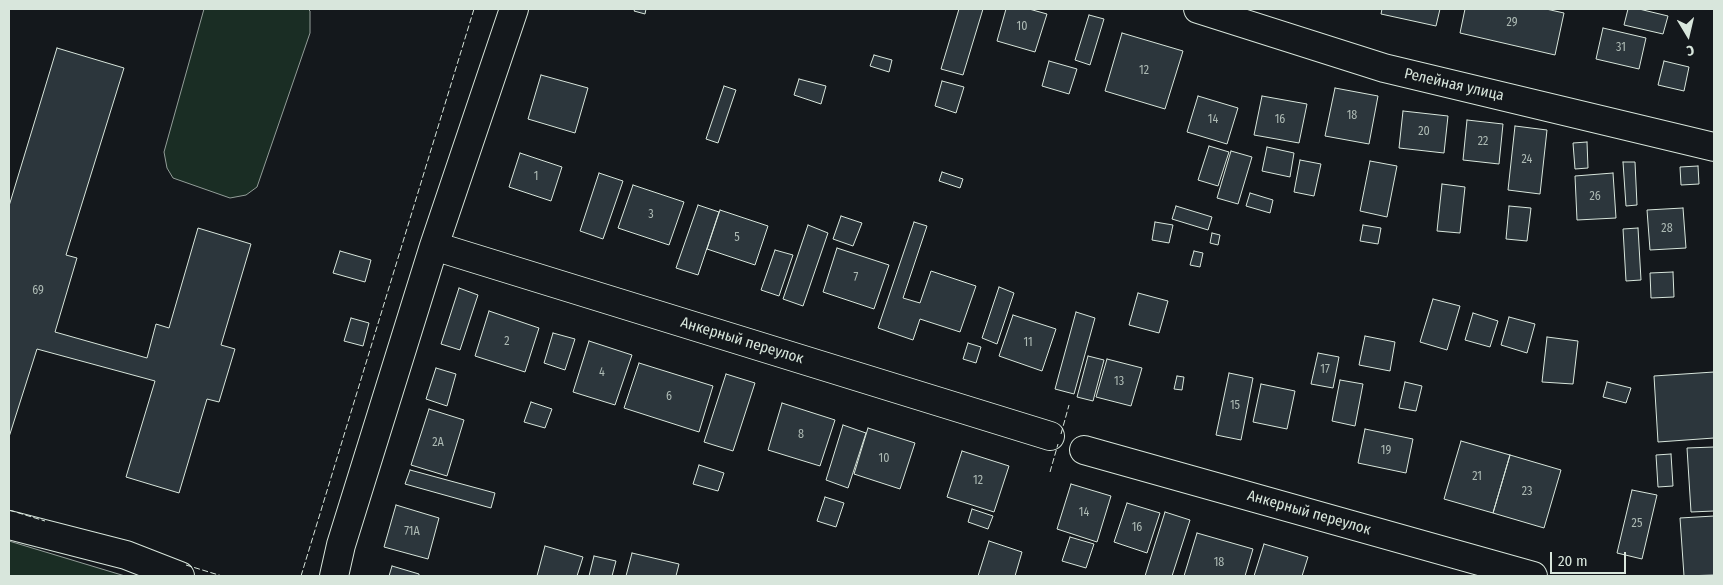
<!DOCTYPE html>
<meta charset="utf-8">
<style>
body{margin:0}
#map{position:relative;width:1723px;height:585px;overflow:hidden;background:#14181c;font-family:"Fira Sans Condensed",sans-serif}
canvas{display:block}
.frame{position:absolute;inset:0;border:10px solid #d8e6dc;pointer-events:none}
.north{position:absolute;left:1663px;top:10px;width:50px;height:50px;-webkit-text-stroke:4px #14181c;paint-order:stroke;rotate:171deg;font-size:14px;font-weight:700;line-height:20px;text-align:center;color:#d8e6dc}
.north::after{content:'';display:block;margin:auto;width:18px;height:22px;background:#d8e6dc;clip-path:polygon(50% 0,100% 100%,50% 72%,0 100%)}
.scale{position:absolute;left:1550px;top:552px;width:76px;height:22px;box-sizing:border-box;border:2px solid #d8e6dc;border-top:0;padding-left:6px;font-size:15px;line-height:18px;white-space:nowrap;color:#d8e6dc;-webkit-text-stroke:4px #14181c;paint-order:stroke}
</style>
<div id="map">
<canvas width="1723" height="585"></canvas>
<div class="frame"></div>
<div class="north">С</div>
<div class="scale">20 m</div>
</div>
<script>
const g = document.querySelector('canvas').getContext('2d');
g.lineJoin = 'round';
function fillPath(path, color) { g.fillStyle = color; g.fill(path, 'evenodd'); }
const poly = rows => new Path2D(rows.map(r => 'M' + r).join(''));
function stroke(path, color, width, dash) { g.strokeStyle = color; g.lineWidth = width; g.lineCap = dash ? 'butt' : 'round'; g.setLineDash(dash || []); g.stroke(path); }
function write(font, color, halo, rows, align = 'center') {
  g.font = font + ' "Fira Sans Condensed",sans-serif'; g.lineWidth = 4; g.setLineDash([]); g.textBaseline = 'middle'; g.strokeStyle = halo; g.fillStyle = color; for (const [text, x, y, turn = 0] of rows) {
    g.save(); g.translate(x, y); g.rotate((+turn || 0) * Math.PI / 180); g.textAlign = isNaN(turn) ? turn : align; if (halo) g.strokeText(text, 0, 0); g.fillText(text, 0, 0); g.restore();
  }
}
const green = poly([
 [204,9,308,9,310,11,310,33,257,187,246,195,230,198,173,178,167,168,164,152,204,9],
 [9,541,125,576,9,576,9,541]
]);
const building = poly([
 [635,9,646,9,645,14,634,11,635,9],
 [959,9,983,9,963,75,941,69,959,9],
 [1006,9,1029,9,1047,14,1035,52,997,41,1006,9],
 [1382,9,1440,9,1436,26,1381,14,1382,9],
 [1465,9,1546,9,1564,13,1555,55,1460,33,1465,9],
 [1628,9,1639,9,1668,16,1663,34,1624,25,1628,9],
 [1089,15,1104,19,1090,65,1075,60,1089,15],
 [1603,28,1646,38,1639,69,1596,59,1603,28],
 [1122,33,1183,51,1165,109,1105,91,1122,33],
 [57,48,124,68,66,255,77,258,55,332,147,358,156,324,169,328,198,228,251,244,221,345,235,349,219,402,207,399,179,493,126,477,155,381,37,349,9,437,9,206,57,48],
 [874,55,892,60,889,72,870,66,874,55],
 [1049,61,1077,69,1069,94,1042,86,1049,61],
 [1664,61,1689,67,1684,91,1658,85,1664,61],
 [541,75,588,88,575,133,528,119,541,75],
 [799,79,826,86,821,104,794,95,799,79],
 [942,81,964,87,956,113,935,106,942,81],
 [724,86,736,90,718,143,706,139,724,86],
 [1335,88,1378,96,1369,144,1325,136,1335,88],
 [1198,96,1238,108,1227,144,1187,132,1198,96],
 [1262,96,1307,104,1299,143,1254,135,1262,96],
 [1403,111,1448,116,1444,153,1399,148,1403,111],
 [1467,120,1503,124,1499,164,1463,160,1467,120],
 [1515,126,1547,130,1540,194,1508,190,1515,126],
 [1587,142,1588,168,1575,169,1573,143,1587,142],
 [1209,146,1229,152,1218,186,1198,180,1209,146],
 [1267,147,1294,153,1290,177,1262,171,1267,147],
 [1231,151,1252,157,1238,204,1217,198,1231,151],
 [520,153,562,167,551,201,509,187,520,153],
 [1300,160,1321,164,1314,196,1294,192,1300,160],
 [1370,161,1397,166,1387,217,1360,211,1370,161],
 [1623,162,1635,162,1637,205,1626,206,1623,162],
 [1698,166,1699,184,1681,185,1680,167,1698,166],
 [942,172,963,179,960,188,939,181,942,172],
 [599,173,623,181,603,239,580,231,599,173],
 [1613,173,1616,218,1577,220,1575,176,1613,173],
 [1442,184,1465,187,1460,233,1437,231,1442,184],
 [633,185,684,202,669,245,618,228,633,185],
 [1250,193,1273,200,1270,213,1246,206,1250,193],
 [698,205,719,212,698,275,676,268,698,205],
 [1176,206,1212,217,1208,230,1172,219,1176,206],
 [1509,206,1531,208,1527,241,1506,239,1509,206],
 [1683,208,1686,248,1650,250,1647,210,1683,208],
 [720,210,768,226,755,265,707,249,720,210],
 [841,216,862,223,853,246,833,239,841,216],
 [914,222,927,226,903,298,920,303,931,271,976,286,960,332,920,319,913,340,878,328,914,222],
 [1155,222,1173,225,1169,243,1152,240,1155,222],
 [808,225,828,233,803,306,783,299,808,225],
 [1363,225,1381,228,1378,244,1360,241,1363,225],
 [1638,228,1641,280,1626,281,1623,229,1638,228],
 [1212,233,1220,235,1218,245,1210,243,1212,233],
 [837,248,889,265,874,309,823,292,837,248],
 [775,250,793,255,779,296,761,290,775,250],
 [340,251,371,260,365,282,333,273,340,251],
 [1194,251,1203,253,1200,267,1190,265,1194,251],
 [1673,272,1674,297,1651,298,1650,273,1673,272],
 [999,287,1014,293,997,344,982,338,999,287],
 [459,288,478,295,460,350,441,344,459,288],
 [1138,293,1168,301,1159,333,1129,325,1138,293],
 [1433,299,1460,306,1447,350,1420,342,1433,299],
 [489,311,539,328,525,372,475,356,489,311],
 [1076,312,1095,318,1074,394,1055,389,1076,312],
 [1473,313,1498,321,1490,347,1465,340,1473,313],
 [1013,315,1056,329,1042,371,999,356,1013,315],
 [1509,317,1535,324,1527,353,1501,345,1509,317],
 [351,318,369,323,363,346,344,341,351,318],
 [553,333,575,339,565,370,544,363,553,333],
 [1365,336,1395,342,1390,371,1359,365,1365,336],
 [1547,337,1578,341,1573,384,1542,382,1547,337],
 [589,341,632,355,615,405,573,392,589,341],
 [968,343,981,347,976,363,963,359,968,343],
 [1318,353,1339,357,1333,388,1311,384,1318,353],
 [1088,356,1104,360,1093,401,1077,397,1088,356],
 [1107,359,1142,368,1131,406,1096,397,1107,359],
 [639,363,713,386,699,432,624,408,639,363],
 [436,368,456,374,447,406,426,399,436,368],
 [1714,372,1714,438,1658,442,1654,376,1714,372],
 [1229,373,1253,378,1241,440,1216,435,1229,373],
 [726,374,755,383,733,451,704,442,726,374],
 [1177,376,1184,377,1182,390,1174,389,1177,376],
 [1340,380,1363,384,1355,426,1332,421,1340,380],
 [1405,382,1422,386,1416,411,1399,408,1405,382],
 [1607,382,1631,388,1626,403,1603,397,1607,382],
 [1261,384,1295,391,1287,429,1253,422,1261,384],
 [531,402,552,409,545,428,524,422,531,402],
 [782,403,835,420,820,466,768,450,782,403],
 [429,409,464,420,447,476,411,465,429,409],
 [843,425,866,433,848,488,826,480,843,425],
 [868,428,915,443,900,489,854,474,868,428],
 [1365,429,1413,439,1406,473,1358,463,1365,429],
 [1461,441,1510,455,1493,513,1444,499,1461,441],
 [1714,447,1714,511,1691,512,1687,448,1714,447],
 [962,451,1009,466,994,512,947,497,962,451],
 [1671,454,1673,486,1658,487,1656,455,1671,454],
 [1510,455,1561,470,1544,528,1493,513,1510,455],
 [699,465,724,473,718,491,693,484,699,465],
 [410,470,495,493,491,508,405,484,410,470],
 [1071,484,1111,496,1097,542,1057,529,1071,484],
 [1632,490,1657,495,1642,559,1617,553,1632,490],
 [825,497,844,503,836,527,817,521,825,497],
 [1127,503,1160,513,1147,553,1114,542,1127,503],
 [396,505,439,518,428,559,384,547,396,505],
 [972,509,993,516,988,529,968,522,972,509],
 [1165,512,1190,520,1172,576,1145,576,1165,512],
 [1714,516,1714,575,1684,576,1680,518,1714,516],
 [1197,533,1253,549,1245,576,1184,576,1197,533],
 [1070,537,1094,544,1086,568,1062,561,1070,537],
 [989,541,1022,552,1015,576,978,576,989,541],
 [1264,544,1308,557,1302,576,1254,576,1264,544],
 [545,546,583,557,577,576,537,576,545,546],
 [632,553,679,564,676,576,626,576,632,553],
 [594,556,616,561,612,576,589,576,594,556],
 [392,566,419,574,419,576,389,576,392,566]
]);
const minor = poly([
 [1198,9,1384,68,1714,147],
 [434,246,1050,436],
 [1084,450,1533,576],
 [9,525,126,555,180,576],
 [334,576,341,545,434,246,514,9]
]);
const fence = poly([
 [1061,434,1069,405],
 [1050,472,1058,444],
 [9,510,45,521],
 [186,565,222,576],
 [301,576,474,9]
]);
const numberNames = [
 ["29",1512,23],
 ["10",1022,27],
 ["31",1621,48],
 ["12",1144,71],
 ["18",1352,116],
 ["14",1213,120],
 ["16",1280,120],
 ["20",1424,132],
 ["22",1483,142],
 ["24",1527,160],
 ["1",536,177],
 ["26",1595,197],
 ["3",651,215],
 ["28",1667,229],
 ["5",737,238],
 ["7",856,278],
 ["69",38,291],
 ["2",507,342],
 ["11",1028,343],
 ["17",1325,370],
 ["4",602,373],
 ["13",1119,382],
 ["6",669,397],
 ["15",1235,406],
 ["8",801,435],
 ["2А",438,443],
 ["19",1386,451],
 ["10",884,459],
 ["21",1477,477],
 ["12",978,481],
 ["23",1527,492],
 ["14",1084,513],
 ["25",1637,524],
 ["16",1137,528],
 ["71А",412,532],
 ["18",1219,563]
];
const streetNames = [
 ["Релейная улица",1454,85,13],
 ["Анкерный переулок",742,341,17],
 ["Анкерный переулок",1309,513,16]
];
fillPath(green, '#1a2d24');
stroke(green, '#939e99', 1);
fillPath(building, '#2c363c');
stroke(building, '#d8e6dc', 1);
stroke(minor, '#d8e6dc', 30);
stroke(minor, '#14181c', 28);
stroke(fence, '#d8e6dc', 1, [6, 2.5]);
write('12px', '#adbab4', null, numberNames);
write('15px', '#d8e6dc', '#14181c', streetNames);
</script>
